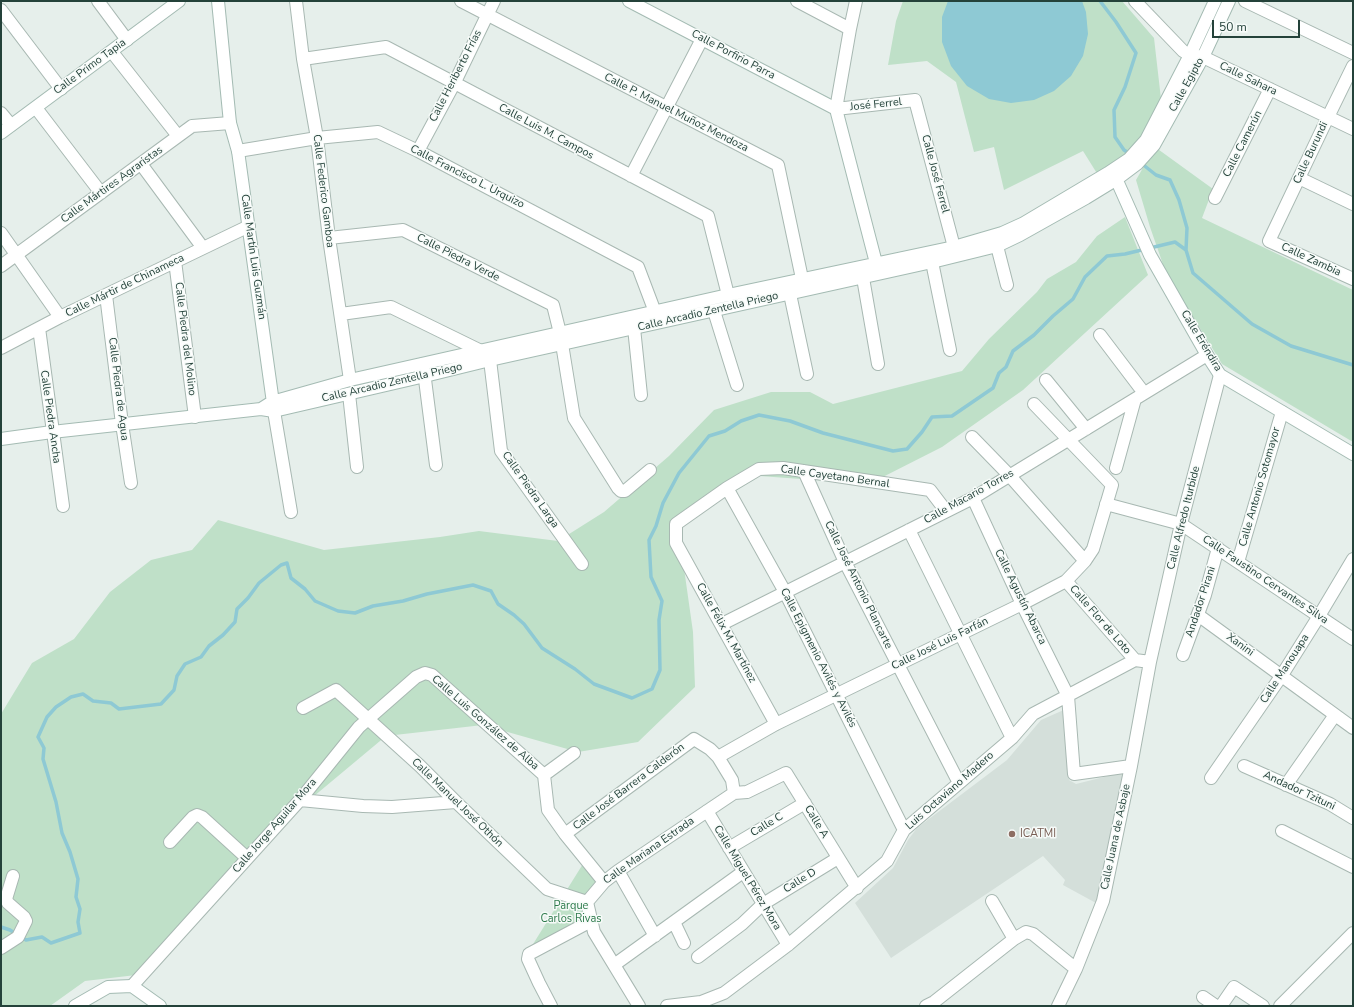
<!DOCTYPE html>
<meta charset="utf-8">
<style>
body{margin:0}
#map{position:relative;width:1354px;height:1007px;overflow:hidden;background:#e6efeb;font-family:"Nunito Sans",sans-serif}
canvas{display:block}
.frame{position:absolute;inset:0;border:2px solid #24423a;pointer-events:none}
.scale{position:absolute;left:1212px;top:20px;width:88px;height:18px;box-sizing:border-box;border:2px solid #24423a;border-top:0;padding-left:5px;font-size:12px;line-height:14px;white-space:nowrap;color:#24423a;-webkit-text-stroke:3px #f7fbf9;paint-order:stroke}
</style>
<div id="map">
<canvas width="1354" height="1007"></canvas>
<div class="frame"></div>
<div class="scale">50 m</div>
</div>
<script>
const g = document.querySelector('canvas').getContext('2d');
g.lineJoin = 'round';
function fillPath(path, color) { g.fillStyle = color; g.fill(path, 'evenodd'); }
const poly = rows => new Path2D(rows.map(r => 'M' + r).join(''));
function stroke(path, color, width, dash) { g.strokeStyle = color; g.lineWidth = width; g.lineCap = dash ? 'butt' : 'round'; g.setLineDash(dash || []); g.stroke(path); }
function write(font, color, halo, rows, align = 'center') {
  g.font = font + ' "Nunito Sans",sans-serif'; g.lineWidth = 3; g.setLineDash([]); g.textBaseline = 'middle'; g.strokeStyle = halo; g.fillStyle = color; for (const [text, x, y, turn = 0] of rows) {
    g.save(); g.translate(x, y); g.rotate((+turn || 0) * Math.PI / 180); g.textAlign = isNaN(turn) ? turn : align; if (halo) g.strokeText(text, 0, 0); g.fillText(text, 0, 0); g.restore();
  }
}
const built = poly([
 [1066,709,1069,780,1076,784,1124,772,1096,903,1063,885,1065,880,1043,856,891,958,855,903,893,868,908,840,917,828,1007,760,1041,720]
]);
const green = poly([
 [903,1,1122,1,1154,38,1161,99,1138,142,1116,165,1098,175,1083,151,1004,190,994,147,974,152,956,82,927,61,888,65,896,21],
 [1155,147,1213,189,1202,218,1353,290,1353,442,1222,364,1166,273,1150,227,1136,180],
 [1125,217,1148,275,1023,390,942,447,869,484,760,476,678,526,693,632,695,687,638,742,578,752,483,725,386,736,265,837,136,975,85,981,50,1006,1,1006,1,714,32,663,74,639,110,592,151,560,192,550,218,520,324,550,440,537,479,531,558,541,604,512,669,456,714,410,771,392,810,392,833,404,962,371,989,339,1037,292,1047,279,1076,262,1097,236],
 [586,859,603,881,586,900,589,922,530,949]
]);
const water = poly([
 [948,1,1082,1,1086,12,1088,34,1083,56,1071,76,1054,91,1034,100,1011,103,989,99,967,86,951,66,942,42,942,17]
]);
const stream = poly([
 [1100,1,1116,22,1136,53,1125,87,1114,110,1115,137,1124,150,1130,154],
 [1141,163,1156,175,1170,180,1179,200,1187,228,1186,250,1193,273,1252,324,1291,346,1353,365],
 [1,927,10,930,26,940,42,937,51,943,80,933,78,922,80,909,76,897,78,879,70,852,62,833,56,802,43,759,44,748,38,737,47,717,56,707,71,697,83,694,93,701,111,703,119,709,161,704,174,690,177,676,185,664,201,657,209,646,223,635,235,622,237,609,248,598,259,583,281,565,287,563,291,578,305,589,315,601,338,611,355,613,373,606,403,601,427,594,473,585,491,591,498,604,514,615,524,624,542,648,575,669,594,684,632,698,652,689,660,670,659,620,662,601,651,577,649,540,656,526,663,503,679,473,709,436,725,431,741,421,759,415,790,421,823,433,893,451,907,449,922,432,932,417,952,416,993,388,999,373,1006,367,1013,351,1034,335,1053,316,1073,299,1085,277,1107,256,1125,254,1175,242,1186,250]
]);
const street = poly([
 [98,1,127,40],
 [296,1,303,59,317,138,329,238,350,380],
 [461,1,778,165,804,288],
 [797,1,850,29],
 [856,1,850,29,836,109,915,100,954,247],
 [1135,1,1183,51,1190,55,1203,57,1353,129],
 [1245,1,1353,53],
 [1,10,61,89],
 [112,52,178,136],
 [303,59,386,47,708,216,728,295],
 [1353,66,1328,117,1269,241,1353,279],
 [36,108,101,193],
 [1,113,11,125],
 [238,151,317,138,378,132,418,151,638,267,655,312],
 [418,151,454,84,494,1],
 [141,164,203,248],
 [631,176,702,39],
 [1299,178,1353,204],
 [1215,198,1270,89],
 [1,233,60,317],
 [329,238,403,230,553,305,560,333],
 [997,246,1007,285],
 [175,261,195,417],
 [932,262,950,350],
 [1,266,192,126,230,123],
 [863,278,878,364],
 [790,294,807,374],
 [106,295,122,424,131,483],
 [714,311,737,385],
 [341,314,391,307,481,351],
 [39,328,63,506],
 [634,328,641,395],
 [1100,335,1144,393],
 [562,344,574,418,618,488,621,491,625,491,650,470],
 [1,348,60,317,249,226],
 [490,360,501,451,582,564],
 [423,364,436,465],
 [1046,380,1086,429],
 [349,394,357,467],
 [274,411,291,512],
 [972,437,1009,475,1085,561],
 [1116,468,1135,399],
 [804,471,845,562,959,783],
 [727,488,785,592,904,830],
 [973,498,1022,604,1068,696,1074,774,1131,766],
 [1106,504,1181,524,1353,639],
 [909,530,1012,738],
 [1238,562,1282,412],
 [1066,581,1135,660],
 [1198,615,1353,728],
 [722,624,973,498,1207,355],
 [1183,655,1205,595,1218,548],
 [303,708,336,690,420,766,456,802,547,889,587,902],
 [776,724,676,543,676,524,727,488,759,469,783,468,930,490,946,511],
 [574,753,544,775,548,810,565,834,604,882],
 [718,757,776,724,1022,604,1066,581,1085,561,1093,549,1112,485,1034,404],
 [1244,766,1330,804,1353,818],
 [1211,778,1282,675,1319,616,1353,559],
 [1286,785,1335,715],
 [734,793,747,792,786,773,857,888],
 [300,800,363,806,392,807,456,802],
 [707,811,788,945],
 [1282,831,1353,867],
 [565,834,694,739,710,749,718,757,732,780,734,793],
 [170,842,193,817,197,815,202,817,247,858],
 [729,848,805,803],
 [618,871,655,936],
 [992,901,1014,939],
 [674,922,684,943],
 [1,948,18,937,26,921,24,917,8,903,6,899,13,876],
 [698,957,742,924,763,904,838,858],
 [614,965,743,872],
 [132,986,300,800,359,727,416,677,425,673,432,675,544,775],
 [1203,997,1216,1006],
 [551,1006,539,983,528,959,529,954,591,921],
 [639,1006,594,932,587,902,604,882,618,871,734,793],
 [667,1006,701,1002,724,993,788,945,887,861,904,830,1012,738,1033,714,1135,660,1150,662],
 [926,1006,934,1002,1014,939,1026,932,1033,934,1076,969],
 [1058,1006,1076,969,1103,901,1131,766,1150,662,1181,524,1220,375],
 [1221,1006,1234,987,1263,1006],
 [1280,1006,1353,933]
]);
const secondary = poly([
 [218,1,230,123,238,151,274,410],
 [629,1,836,109,876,263],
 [1,133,179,1],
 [1114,174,1150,255,1207,355,1220,375,1353,454],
 [261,409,272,402,350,380,728,295,954,247,1002,233,1024,223,1108,173,1129,159,1146,140,1190,55,1215,1],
 [1,439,52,432,261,409,274,411,425,376,490,360,932,262,997,246,1020,235,1086,198,1117,179,1137,164,1154,145,1203,57,1229,1],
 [75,1006,108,987,132,986,160,1006]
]);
const markers = [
 [1012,834,4,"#8d6e63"]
];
const streetNames = [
 ["Calle Porfirio Parra",733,55,28],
 ["Calle Primo Tapia",90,67,-36],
 ["Calle Heriberto Frías",456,76,-63],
 ["Calle Sahara",1248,79,26],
 ["Calle Egipto",1187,85,-61],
 ["José Ferrel",876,105,-6],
 ["Calle P. Manuel Muñoz Mendoza",676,113,27],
 ["Calle Luis M. Campos",546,132,28],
 ["Calle Camerún",1243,144,-63],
 ["Calle Burundi",1311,153,-65],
 ["Calle José Ferrel",935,174,75],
 ["Calle Francisco L. Urquizo",467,177,27],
 ["Calle Mártires Agraristas",112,185,-36],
 ["Calle Federico Gamboa",323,191,83],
 ["Calle Martín Luis Guzmán",253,257,82],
 ["Calle Piedra Verde",458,258,27],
 ["Calle Zambia",1311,260,25],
 ["Calle Mártir de Chinameca",125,286,-26],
 ["Calle Arcadio Zentella Priego",708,312,-13],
 ["Calle Piedra del Molino",185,339,83],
 ["Calle Eréndira",1201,341,59],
 ["Calle Arcadio Zentella Priego",392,383,-13],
 ["Calle Piedra de Agua",118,389,83],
 ["Calle Piedra Ancha",50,417,82],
 ["Calle Cayetano Bernal",835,477,8],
 ["Calle Antonio Sotomayor",1260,487,-74],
 ["Calle Piedra Larga",530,490,55],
 ["Calle Macario Torres",969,497,-29],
 ["Calle Alfredo Iturbide",1184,518,-76],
 ["Calle Faustino Cervantes Silva",1265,580,34],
 ["Calle José Antonio Plancarte",858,585,64],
 ["Calle Agustín Abarca",1020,597,64],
 ["Andador Pirani",1201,602,-72],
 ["Calle Flor de Loto",1100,620,49],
 ["Calle Félix M. Martínez",726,633,61],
 ["Calle José Luis Farfán",940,644,-26],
 ["Xanini",1240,645,36],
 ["Calle Epigmenio Avilés y Avilés",818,658,63],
 ["Calle Manouapa",1285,669,-57],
 ["Calle Luis González de Alba",485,723,41],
 ["Calle José Barrera Calderón",629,787,-37],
 ["Luis Octaviano Madero",950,791,-41],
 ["Andador Tzituni",1299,791,25],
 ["Calle Manuel José Othón",457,803,44],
 ["Calle A",816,822,59],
 ["Calle C",767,825,-31],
 ["Calle Jorge Aguilar Mora",275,826,-49],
 ["Calle Juana de Asbaje",1116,837,-78],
 ["Calle Mariana Estrada",649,851,-35],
 ["Calle Miguel Pérez Mora",747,878,59],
 ["Calle D",800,881,-32]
];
const educationNames = [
 ["ICATMI",1020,834]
];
const parkNames = [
 ["Parque",571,906],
 ["Carlos Rivas",571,919]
];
fillPath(built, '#d4dfda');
fillPath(green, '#bfe0c8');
fillPath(water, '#8ec9d4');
stroke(stream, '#8ec9d4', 3.5);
stroke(street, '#a8b8b2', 14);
stroke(secondary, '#a4bbb3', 14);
stroke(street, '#fff', 12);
stroke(secondary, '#fff', 12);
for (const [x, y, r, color] of markers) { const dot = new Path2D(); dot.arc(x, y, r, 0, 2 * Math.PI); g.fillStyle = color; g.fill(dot); stroke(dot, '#f7fbf9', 1.5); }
write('11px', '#24423a', '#f7fbf9', streetNames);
write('11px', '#785e54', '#f7fbf9', educationNames, 'left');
write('11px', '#2d7a4b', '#f7fbf9', parkNames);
</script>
